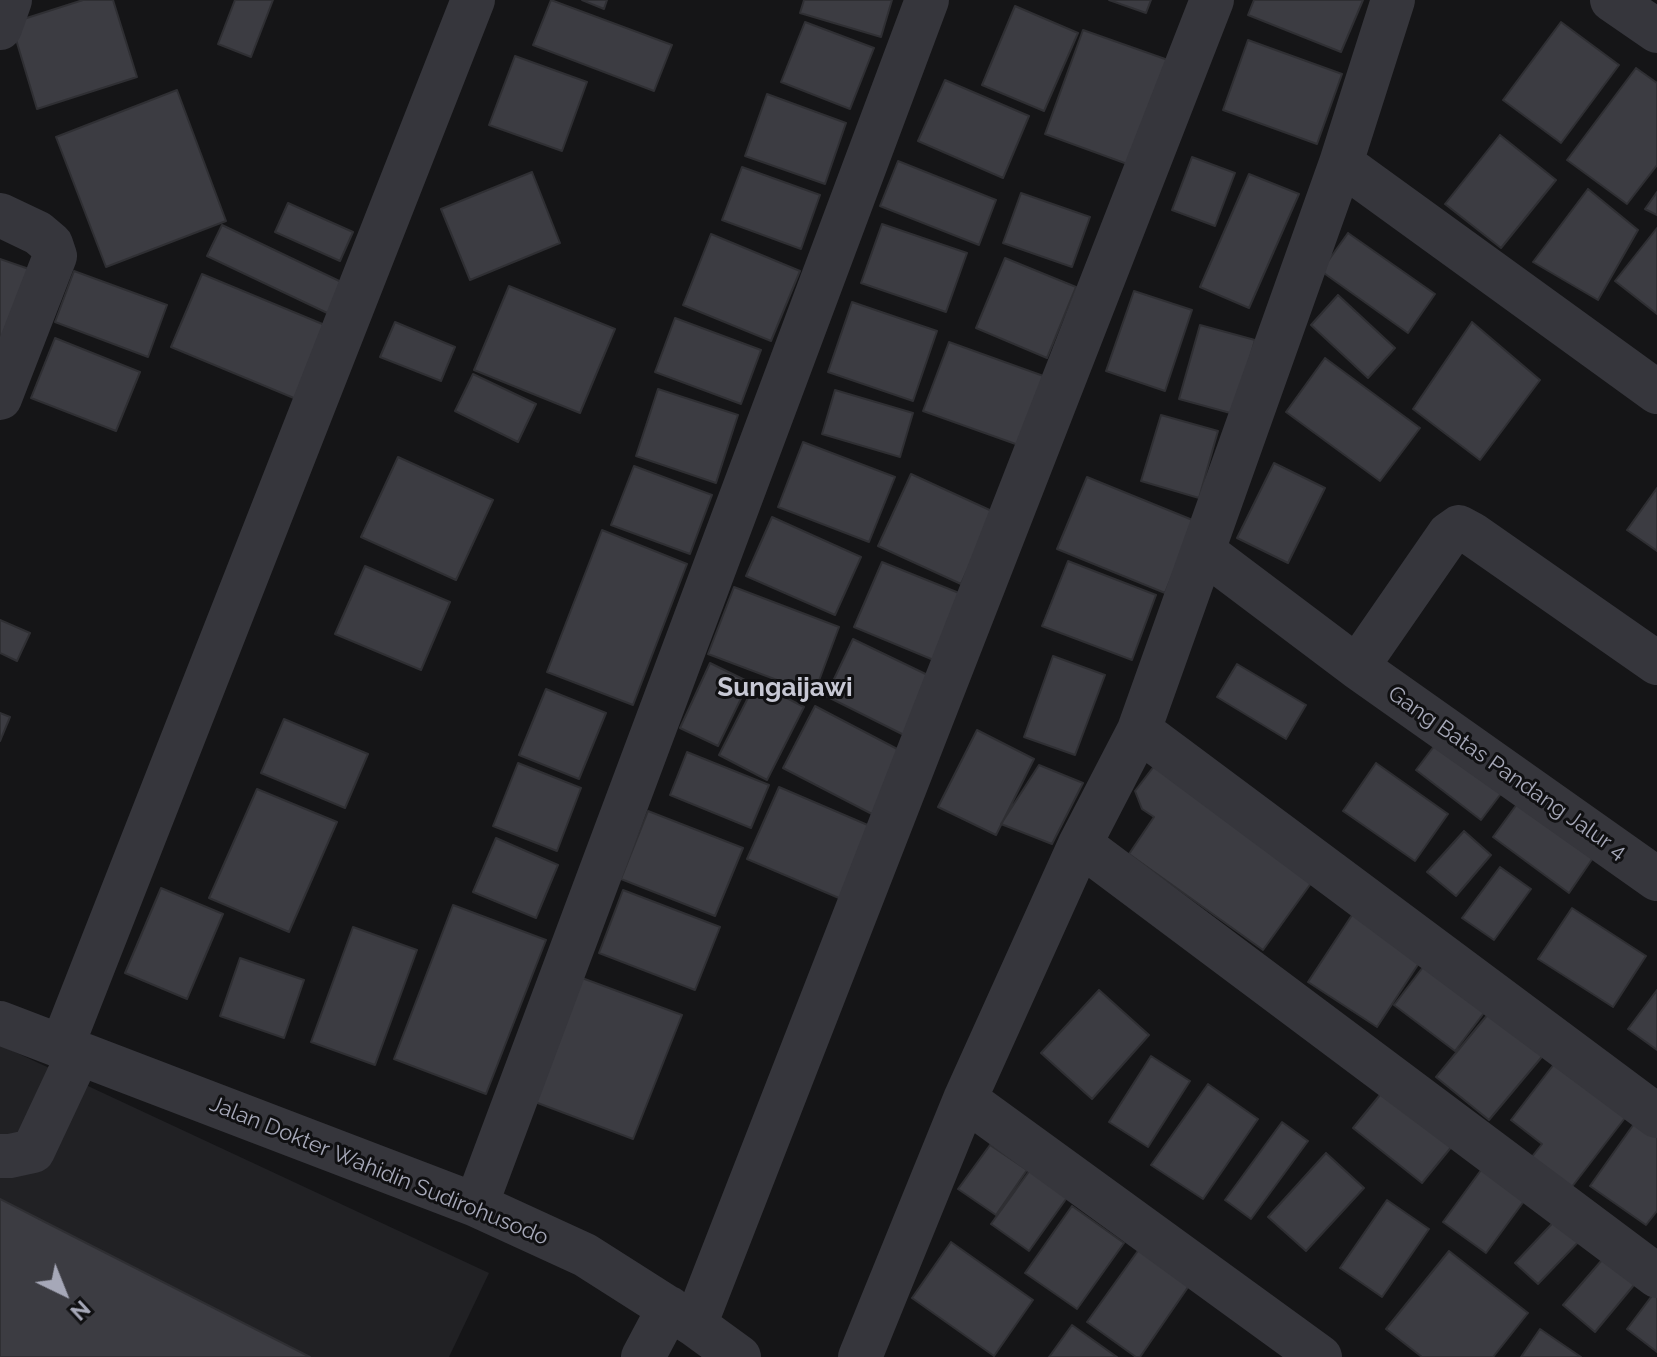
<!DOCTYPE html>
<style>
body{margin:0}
#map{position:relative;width:1657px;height:1357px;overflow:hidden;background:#151517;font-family:Raleway,sans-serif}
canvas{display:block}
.north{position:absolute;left:24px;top:1253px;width:80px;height:80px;-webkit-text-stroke:6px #101012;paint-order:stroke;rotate:137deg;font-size:22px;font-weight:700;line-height:32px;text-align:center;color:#a6a8b8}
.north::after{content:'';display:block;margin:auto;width:28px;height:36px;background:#a6a8b8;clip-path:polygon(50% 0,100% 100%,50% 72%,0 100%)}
</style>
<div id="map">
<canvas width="1657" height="1357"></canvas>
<div class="north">N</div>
</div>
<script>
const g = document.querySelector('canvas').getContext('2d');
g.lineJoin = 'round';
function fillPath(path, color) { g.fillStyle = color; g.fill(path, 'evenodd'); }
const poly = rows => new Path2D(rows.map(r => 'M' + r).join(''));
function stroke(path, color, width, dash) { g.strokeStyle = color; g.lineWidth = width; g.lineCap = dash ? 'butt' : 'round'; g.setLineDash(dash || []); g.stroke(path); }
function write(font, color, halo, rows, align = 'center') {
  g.font = font + ' Raleway,sans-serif'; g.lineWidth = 6; g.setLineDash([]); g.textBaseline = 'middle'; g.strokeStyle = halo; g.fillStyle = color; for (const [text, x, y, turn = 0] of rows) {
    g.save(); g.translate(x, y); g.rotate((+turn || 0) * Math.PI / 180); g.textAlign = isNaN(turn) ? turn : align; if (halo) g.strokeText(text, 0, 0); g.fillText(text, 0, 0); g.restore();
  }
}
const built = poly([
 [0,1045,489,1273,449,1357,0,1357]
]);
const building = poly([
 [83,0,113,0,137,77,37,109,11,23,83,0],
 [235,0,273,0,251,57,218,44,235,0],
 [551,0,672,45,654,91,533,45,551,0],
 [582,0,607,0,604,9,582,0],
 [804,0,892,0,881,37,800,13,804,0],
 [1109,0,1151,0,1146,13,1109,0],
 [1254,0,1363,0,1341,52,1248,15,1254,0],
 [1015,6,1078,33,1044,111,982,85,1015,6],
 [805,22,874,48,850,109,781,82,805,22],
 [1561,22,1619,65,1561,143,1503,100,1561,22],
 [1083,30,1168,60,1130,165,1045,134,1083,30],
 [1248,40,1342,74,1317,144,1223,110,1248,40],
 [515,56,587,82,562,151,489,125,515,56],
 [1636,68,1657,83,1657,165,1627,204,1567,160,1636,68],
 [945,80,1029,116,1003,178,918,141,945,80],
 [177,90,226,221,106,267,56,137,177,90],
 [767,94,846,123,825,184,745,156,767,94],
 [1500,135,1556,180,1501,248,1445,204,1500,135],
 [1192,157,1235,173,1215,226,1172,210,1192,157],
 [898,161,996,200,979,245,880,206,898,161],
 [742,167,820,195,801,249,722,220,742,167],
 [532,172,560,243,470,280,441,209,532,172],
 [1249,174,1299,194,1249,308,1200,287,1249,174],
 [1588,189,1638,230,1598,300,1533,262,1588,189],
 [1657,192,1657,215,1645,209,1657,192],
 [1021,193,1090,217,1072,267,1003,243,1021,193],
 [288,203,353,232,340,261,275,232,288,203],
 [882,224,967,253,946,312,861,283,882,224],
 [222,225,356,289,342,320,207,256,222,225],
 [1657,228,1657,314,1615,281,1657,228],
 [1348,233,1435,294,1408,333,1321,271,1348,233],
 [711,234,800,271,771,341,683,305,711,234],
 [1005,258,1076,287,1047,358,976,328,1005,258],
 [0,259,29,269,0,350,0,259],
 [74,271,167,305,148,357,55,322,74,271],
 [202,274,332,328,301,401,171,347,202,274],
 [509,286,615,329,580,413,474,370,509,286],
 [1134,291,1192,310,1165,391,1106,371,1134,291],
 [1338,295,1395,348,1368,378,1311,325,1338,295],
 [852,302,937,331,913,401,828,372,852,302],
 [675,318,761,350,741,404,655,372,675,318],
 [395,322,455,347,441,381,380,357,395,322],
 [1472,322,1540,380,1480,460,1413,409,1472,322],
 [1200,325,1255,340,1234,414,1179,399,1200,325],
 [55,338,140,372,116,431,31,398,55,338],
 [949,342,1049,378,1024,447,923,411,949,342],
 [1325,358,1420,428,1380,481,1286,412,1325,358],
 [473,374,536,404,518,442,455,411,473,374],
 [658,389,738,415,716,483,636,456,658,389],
 [835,390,913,413,900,457,822,434,835,390],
 [1161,415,1218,431,1199,498,1141,481,1161,415],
 [803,442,895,477,869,542,778,507,803,442],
 [398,457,493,500,456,580,361,537,398,457],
 [1274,463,1325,488,1288,563,1237,538,1274,463],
 [634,466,712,495,690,554,611,525,634,466],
 [911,474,994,512,961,584,878,546,911,474],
 [1087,477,1195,521,1165,593,1057,549,1087,477],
 [1657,488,1657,551,1627,530,1657,488],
 [772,517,861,557,835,615,746,576,772,517],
 [602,530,687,564,633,705,547,672,602,530],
 [1068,561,1156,595,1132,660,1042,626,1068,561],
 [882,562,964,595,936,661,854,627,882,562],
 [365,566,450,602,421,670,335,634,365,566],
 [734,587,839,627,814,694,708,654,734,587],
 [0,620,30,633,17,661,0,653,0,620],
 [853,639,936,679,908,737,826,696,853,639],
 [1053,656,1105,675,1075,755,1024,737,1053,656],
 [710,663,749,682,718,746,680,728,710,663],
 [1237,664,1306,705,1286,739,1217,697,1237,664],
 [756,682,804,707,767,780,719,755,756,682],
 [546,689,606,713,579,779,519,755,546,689],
 [815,706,903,752,872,814,783,768,815,706],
 [0,713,10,717,0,741,0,713],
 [284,719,368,754,345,808,261,773,284,719],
 [977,730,1034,759,996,835,938,807,977,730],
 [1438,741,1503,791,1481,820,1416,770,1438,741],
 [687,752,769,785,751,828,670,795,687,752],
 [1158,761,1317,875,1263,950,1129,854,1154,817,1142,809,1135,791,1158,761],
 [518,763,581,788,557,851,493,826,518,763],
 [1376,763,1448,814,1415,861,1343,811,1376,763],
 [1039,765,1083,783,1052,844,1001,824,1039,765],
 [779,787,877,829,846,901,747,859,779,787],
 [257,789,337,822,289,932,209,898,257,789],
 [1520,800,1595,855,1569,893,1493,837,1520,800],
 [648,811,743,848,715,916,621,879,648,811],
 [1464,831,1491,855,1456,896,1427,872,1464,831],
 [496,838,558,865,536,918,473,892,496,838],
 [1500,867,1531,889,1494,940,1462,918,1500,867],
 [161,888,223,914,187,999,125,973,161,888],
 [623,890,720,927,695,990,599,953,623,890],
 [453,905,546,940,486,1094,394,1059,453,905],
 [1572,908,1646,956,1613,1007,1538,959,1572,908],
 [1356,909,1425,954,1377,1027,1308,982,1356,909],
 [353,927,417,950,375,1065,311,1042,353,927],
 [1433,954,1490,1005,1455,1051,1394,1005,1433,954],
 [240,958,304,980,284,1038,220,1016,240,958],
 [582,978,682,1015,633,1139,535,1102,582,978],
 [1099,990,1149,1035,1092,1099,1041,1053,1099,990],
 [1657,990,1657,1050,1628,1029,1657,990],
 [1498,1002,1551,1046,1489,1120,1436,1077,1498,1002],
 [1561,1055,1628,1114,1571,1188,1531,1158,1542,1144,1511,1120,1561,1055],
 [1151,1056,1190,1081,1148,1147,1109,1122,1151,1056],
 [1208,1084,1258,1119,1203,1199,1151,1165,1208,1084],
 [1384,1090,1453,1145,1422,1183,1353,1128,1384,1090],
 [1641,1114,1657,1125,1657,1211,1646,1225,1590,1186,1641,1114],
 [1282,1122,1308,1141,1251,1219,1225,1200,1282,1122],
 [990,1145,1027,1170,996,1215,958,1189,990,1145],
 [1495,1151,1538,1182,1486,1253,1443,1222,1495,1151],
 [1326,1153,1364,1188,1306,1251,1268,1217,1326,1153],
 [1038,1159,1076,1185,1029,1251,991,1224,1038,1159],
 [0,1199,45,1222,310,1357,0,1357,0,1199],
 [1387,1200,1429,1229,1382,1297,1340,1268,1387,1200],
 [1072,1206,1124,1243,1077,1309,1025,1273,1072,1206],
 [1562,1213,1586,1234,1538,1284,1515,1263,1562,1213],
 [1145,1241,1195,1277,1140,1357,1136,1357,1087,1322,1145,1241],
 [951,1242,1033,1300,994,1356,912,1298,951,1242],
 [1449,1251,1528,1313,1493,1357,1422,1357,1386,1329,1449,1251],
 [1608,1253,1639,1279,1595,1332,1563,1305,1608,1253],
 [1657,1289,1657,1352,1627,1329,1657,1289],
 [1072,1325,1117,1357,1049,1357,1072,1325],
 [1540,1329,1581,1357,1521,1357,1540,1329]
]);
const minor = poly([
 [1612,0,1657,31],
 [0,28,10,0],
 [1341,163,1657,392],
 [0,215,38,233,51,244,55,256,0,398],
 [1203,551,1357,667,1657,879],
 [1357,667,1449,534,1459,527,1472,534,1657,663],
 [1139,730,1657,1116],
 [1080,844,1657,1276],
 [0,1023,476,1205,585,1255,695,1325,739,1357],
 [62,1046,473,0],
 [965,1099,1320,1357],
 [0,1156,10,1156,33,1151,79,1053],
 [476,1205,927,0],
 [695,1325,1212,0],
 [643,1357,669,1308],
 [860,1357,965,1099,1080,844,1139,730,1341,163,1393,0]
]);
const streetNames = [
 ["Gang Batas Pandang Jalur 4",1507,773,35],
 ["Jalan Dokter Wahidin Sudirohusodo",379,1171,22]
];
const quarterNames = [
 ["Sungaijawi",785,688]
];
fillPath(built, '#212124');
fillPath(building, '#3c3c42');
stroke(building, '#2f2f33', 2);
stroke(minor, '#36363c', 44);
write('22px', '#a6a8b8', '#101012', streetNames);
write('bold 26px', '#c7c8d4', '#101012', quarterNames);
</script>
